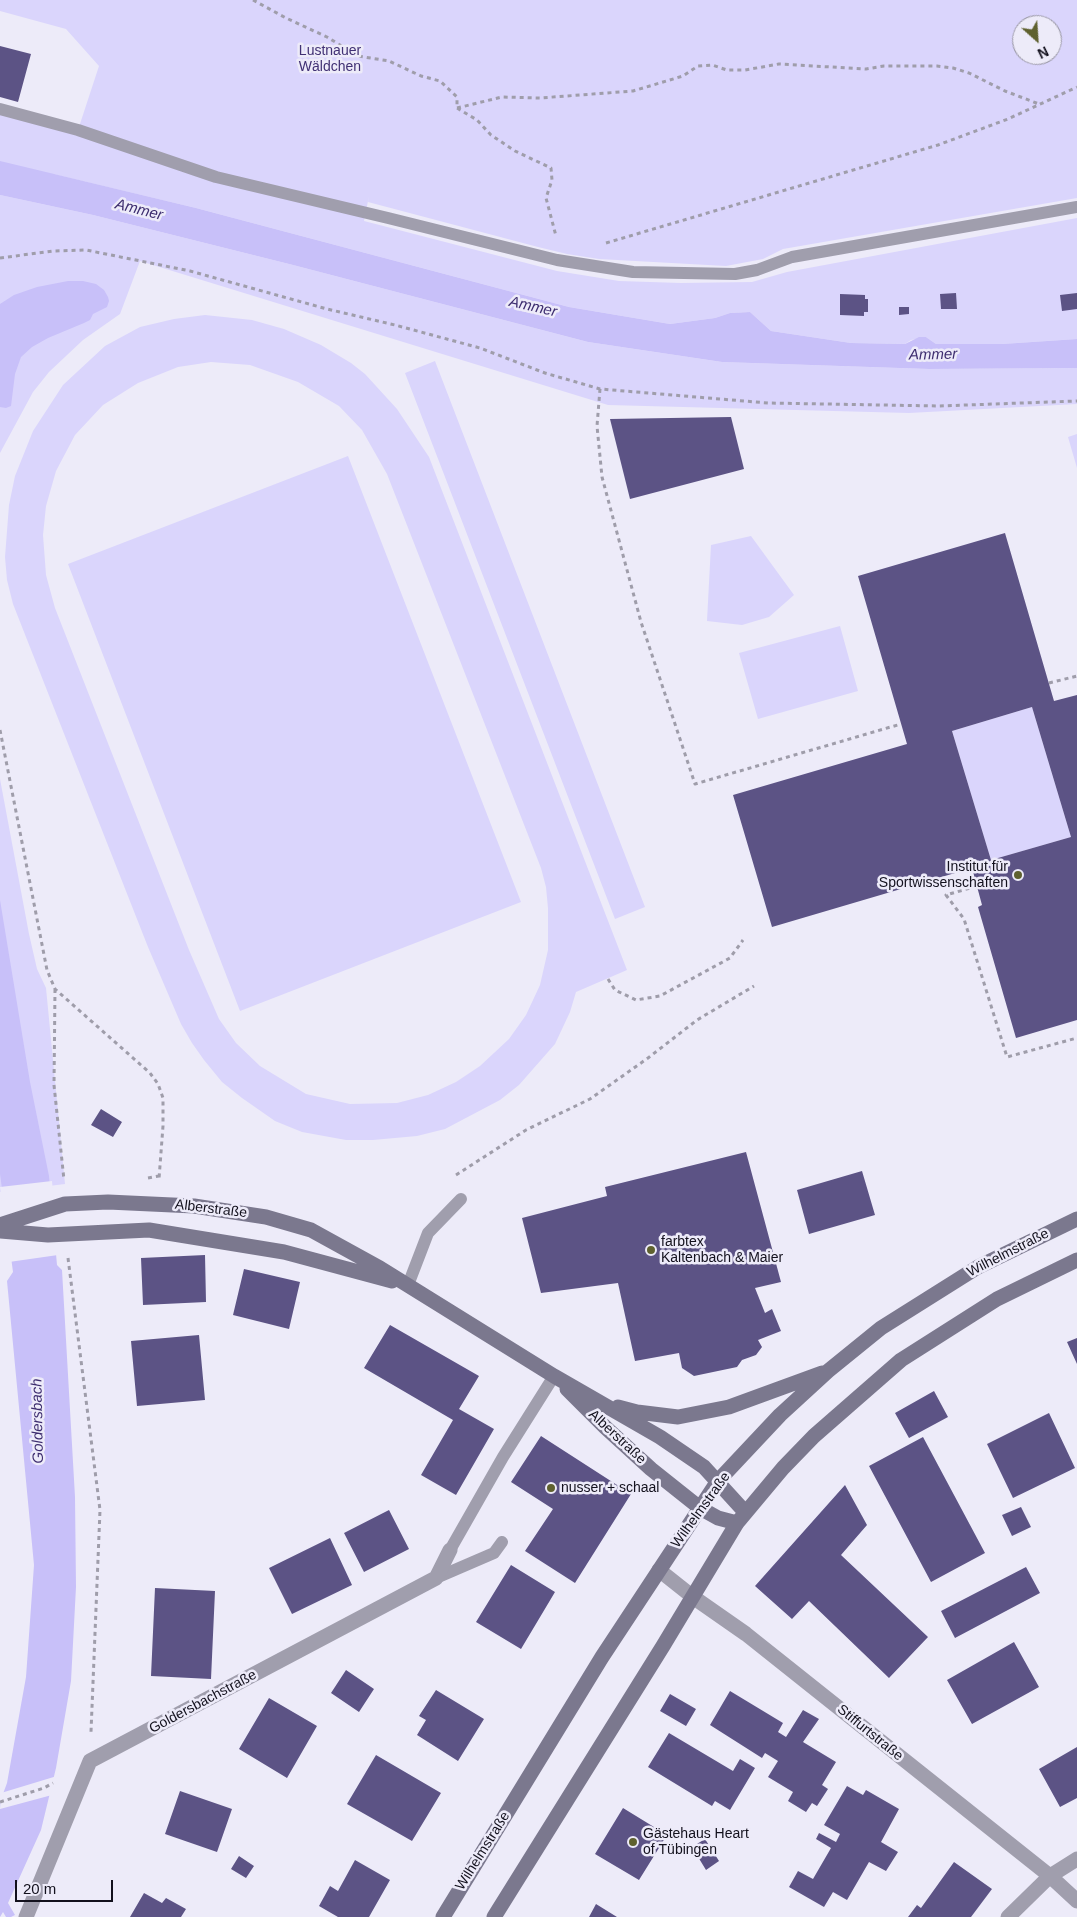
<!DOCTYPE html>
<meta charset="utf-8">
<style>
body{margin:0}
#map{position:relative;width:1077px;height:1917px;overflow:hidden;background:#edebf9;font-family:Arial,sans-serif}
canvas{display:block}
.north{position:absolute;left:1012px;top:15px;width:50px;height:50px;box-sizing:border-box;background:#edebf9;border:1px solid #9694a1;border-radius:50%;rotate:154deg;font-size:14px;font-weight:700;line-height:20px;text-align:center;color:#13111d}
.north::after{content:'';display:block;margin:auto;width:18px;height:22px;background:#5f612f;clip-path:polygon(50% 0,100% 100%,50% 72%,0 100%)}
.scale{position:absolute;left:15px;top:1880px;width:98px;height:22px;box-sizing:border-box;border:2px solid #13111d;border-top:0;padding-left:6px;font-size:15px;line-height:18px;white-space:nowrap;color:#13111d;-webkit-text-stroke:4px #edebf9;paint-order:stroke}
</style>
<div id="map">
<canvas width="1077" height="1917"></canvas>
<div class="north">N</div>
<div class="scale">20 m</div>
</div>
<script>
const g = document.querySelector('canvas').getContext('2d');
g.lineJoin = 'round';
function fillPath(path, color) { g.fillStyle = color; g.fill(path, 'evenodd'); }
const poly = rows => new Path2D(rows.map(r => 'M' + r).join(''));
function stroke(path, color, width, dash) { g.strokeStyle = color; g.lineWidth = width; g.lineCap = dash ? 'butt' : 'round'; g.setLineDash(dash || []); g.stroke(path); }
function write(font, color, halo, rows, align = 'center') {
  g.font = font + ' Arial,sans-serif'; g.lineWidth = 5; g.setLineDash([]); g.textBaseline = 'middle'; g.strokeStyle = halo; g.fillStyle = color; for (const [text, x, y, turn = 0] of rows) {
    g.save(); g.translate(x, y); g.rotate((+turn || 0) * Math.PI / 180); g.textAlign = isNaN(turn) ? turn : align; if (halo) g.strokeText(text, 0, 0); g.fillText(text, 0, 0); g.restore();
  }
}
const green = poly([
 [0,0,1077,0,1077,198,783,249,763,259,726,266,599,259,567,254,538,247,368,202,369,196,364,221,557,271,619,281,681,283,752,282,787,272,1077,218,1077,339,1002,344,936,344,926,337,911,340,905,344,851,343,771,331,750,312,730,313,715,318,670,324,569,307,196,208,53,174,0,178,0,109,78,130,99,66,66,29,0,11],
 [1022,25,1052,25,1052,55,1022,55],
 [0,195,93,215,293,265,588,342,722,362,929,369,1077,368,1077,404,909,413,608,405,140,261,120,314,83,340,49,372,33,392,0,453],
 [205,315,252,320,284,329,321,345,351,363,365,374,397,409,429,457,627,970,576,992,570,1012,555,1044,519,1085,500,1100,445,1129,417,1136,373,1140,346,1140,302,1132,275,1121,242,1098,222,1082,204,1060,192,1043,181,1024,148,947,13,604,7,580,5,557,9,505,15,476,33,431,63,385,105,346,140,327,174,319],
 [211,362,250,365,298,382,339,406,362,430,387,474,541,868,546,887,548,908,548,950,540,985,526,1015,509,1039,480,1066,456,1082,428,1095,397,1103,350,1104,306,1094,260,1066,236,1043,219,1019,189,950,55,608,46,575,43,535,46,506,56,471,75,435,103,405,138,383,178,367],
 [435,361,645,907,615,919,405,373],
 [1077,434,1077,468,1068,437],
 [348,456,521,902,240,1011,68,564],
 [751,536,794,595,769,617,742,625,707,621,711,545],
 [840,626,858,691,758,719,739,653],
 [1032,707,1071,837,991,860,952,731],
 [0,779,29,934,37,969,46,988,65,1184,0,1192]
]);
const water = poly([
 [0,161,196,208,569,307,670,324,715,318,730,313,750,312,771,331,851,343,905,344,919,337,926,337,936,344,1002,344,1077,339,1077,368,929,369,722,362,588,342,293,265,93,215,0,195],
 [68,281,83,281,96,284,104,290,108,297,109,301,107,307,93,314,90,320,84,323,48,338,32,347,21,357,15,374,11,406,6,408,0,407,0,304,14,295,37,287],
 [0,900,30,1082,49,1176,57,1265,62,1270,75,1497,76,1587,71,1681,56,1768,41,1830,8,1903,15,1915,11,1917,6,1917,3,1912,0,1917,0,1802,7,1783,26,1677,34,1565,7,1281,13,1272,0,1174]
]);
const pier = poly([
 [52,1181,58,1255,9,1262,0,1187],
 [57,1776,52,1795,0,1809,1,1793]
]);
const building = poly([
 [0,46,31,54,18,102,0,97],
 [956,293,957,309,941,309,940,294],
 [1077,293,1077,309,1062,311,1060,295],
 [840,294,865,295,865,299,868,299,868,312,864,312,864,316,840,315],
 [899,307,909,307,909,314,899,315],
 [731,417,744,469,630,499,610,419],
 [1005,533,1054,701,1077,695,1077,1020,1016,1038,978,907,982,905,972,868,772,927,733,795,907,744,858,576],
 [1032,707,1071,837,991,860,952,731],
 [101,1109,122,1122,113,1137,91,1125],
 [746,1152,781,1282,755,1288,765,1313,772,1309,781,1331,758,1340,762,1347,756,1355,742,1360,737,1367,694,1376,682,1368,679,1353,635,1361,618,1283,541,1293,522,1218,607,1196,605,1187],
 [862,1171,875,1215,809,1234,797,1190],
 [205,1255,206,1302,143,1305,141,1258],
 [244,1269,300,1282,289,1329,233,1315],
 [390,1325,479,1376,459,1409,494,1429,456,1495,421,1475,453,1420,364,1368],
 [199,1335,205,1400,137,1406,131,1341],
 [1077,1338,1077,1364,1067,1342],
 [934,1391,948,1417,909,1438,895,1413],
 [1049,1413,1075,1468,1013,1498,987,1444],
 [541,1436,631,1494,575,1583,525,1551,553,1509,511,1482],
 [923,1437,985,1553,931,1582,869,1466],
 [845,1485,867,1525,841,1555,928,1637,889,1678,809,1601,792,1619,755,1586],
 [1021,1507,1031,1527,1012,1536,1002,1515],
 [389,1510,409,1549,364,1572,344,1533],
 [330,1538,352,1585,292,1614,269,1568],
 [511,1565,555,1592,521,1649,476,1622],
 [1026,1567,1040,1593,955,1638,941,1611],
 [155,1588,215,1591,211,1679,151,1676],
 [1014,1642,1039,1687,972,1724,947,1680],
 [346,1670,374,1689,359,1712,331,1693],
 [436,1690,484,1719,458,1761,417,1735,426,1720,419,1716],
 [730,1691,783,1723,778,1732,786,1737,803,1710,819,1719,803,1742,836,1762,822,1785,828,1789,817,1806,812,1803,806,1812,788,1801,793,1792,768,1777,778,1761,765,1753,762,1758,710,1725],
 [670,1694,696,1709,686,1726,660,1711],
 [269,1698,317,1726,287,1778,239,1749],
 [669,1733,733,1771,740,1759,755,1768,730,1810,715,1801,712,1806,648,1767],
 [1077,1747,1077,1798,1060,1807,1039,1769],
 [376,1755,441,1793,412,1841,347,1804],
 [847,1786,863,1795,866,1790,899,1809,881,1842,898,1852,886,1871,869,1862,847,1900,833,1892,824,1907,789,1887,798,1871,813,1879,831,1848,816,1839,819,1833,836,1842,840,1834,824,1825],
 [180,1791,232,1809,217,1852,165,1834],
 [623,1808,667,1835,639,1880,595,1854],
 [705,1839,719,1861,706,1870,692,1847],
 [239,1856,254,1866,246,1878,231,1869],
 [355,1860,390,1880,369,1917,338,1917,319,1906,330,1886,338,1891],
 [954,1862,992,1889,971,1917,908,1917,917,1905,921,1908],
 [144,1893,162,1903,166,1898,186,1909,181,1917,130,1917],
 [596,1904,617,1917,589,1917]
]);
const path = poly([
 [253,0,286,18,327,37,358,56,389,61,421,76,440,81,457,97,457,108,477,120,491,135,515,151,551,168,552,180,546,198,556,236],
 [457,108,502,97,540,98,633,91,683,76,698,66,712,65,727,70,745,70,779,64,866,69,884,66,937,66,953,68,969,73,1005,91,1039,104],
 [606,243,938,145,1008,119,1077,87],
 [0,258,53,251,86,250,190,271,327,309,395,325,480,348,545,373,600,389,768,403,939,406,1077,401],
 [600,389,597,426,602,477,641,622,695,784,901,724],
 [1049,683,1077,676],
 [0,730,47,970,55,989,150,1073,158,1084,163,1098,163,1126,159,1179],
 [977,886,946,895,964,919,1007,1057,1077,1038],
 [608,979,615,990,636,1000,660,996,730,958,743,940],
 [55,989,54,1085,64,1180],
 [456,1175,526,1130,590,1099,648,1058,697,1020,754,986],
 [148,1178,159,1176],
 [68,1258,100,1510,91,1732],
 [0,1802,44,1788,53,1783]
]);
const lane = poly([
 [0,109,78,130,216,177,388,218,557,260,633,272,735,274,757,270,792,257,1077,207],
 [408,1285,428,1233,461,1199],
 [450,1550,503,1457,554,1376],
 [436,1578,494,1553,502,1542]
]);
const street = poly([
 [659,1570,693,1597,746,1634,1050,1876,1077,1901],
 [26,1917,90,1761,436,1578,450,1550],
 [1008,1917,1050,1876,1077,1859]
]);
const secondary = poly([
 [0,1225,65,1204,108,1202,194,1206,266,1217,311,1230,380,1268,554,1376,660,1437,704,1467,745,1512],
 [0,1231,48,1235,149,1230,284,1252,392,1281],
 [567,1389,605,1427,651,1469,700,1508,718,1518,737,1523],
 [618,1407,637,1412,678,1417,729,1407,822,1373],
 [443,1917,602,1657,718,1481,780,1415,828,1371,881,1328,978,1267,1077,1219],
 [494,1917,663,1646,737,1523,783,1468,814,1436,901,1360,997,1299,1077,1260]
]);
const markers = [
 [1018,875,5,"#5f612f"],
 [651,1250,5,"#5f612f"],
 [551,1488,5,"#5f612f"],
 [633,1842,5,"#5f612f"]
];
const parkNames = [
 ["Lustnauer",330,51],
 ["Wäldchen",330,67]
];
const poiNames = [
 ["Institut für",1008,867,"right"],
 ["Sportwissenschaften",1008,883,"right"],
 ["farbtex",661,1242],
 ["Kaltenbach & Maier",661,1258],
 ["nusser + schaal",561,1488],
 ["Gästehaus Heart",643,1834],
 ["of Tübingen",643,1850]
];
const streetNames = [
 ["Alberstraße",211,1209,7],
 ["Wilhelmstraße",1008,1253,-27],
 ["Alberstraße",617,1437,43],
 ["Wilhelmstraße",701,1510,-54],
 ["Goldersbachstraße",203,1702,-28],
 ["Stiffurtstraße",870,1733,39],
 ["Wilhelmstraße",483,1851,-58]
];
const waterNames = [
 ["Ammer",139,210,14],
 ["Ammer",533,307,13],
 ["Ammer",933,355,-1],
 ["Goldersbach",38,1421,-91]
];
fillPath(green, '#dad5fc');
fillPath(water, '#c8c0f9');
fillPath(pier, '#edebf9');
fillPath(building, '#5c5385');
stroke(path, '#9f9daa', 3, [4, 4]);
stroke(lane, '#a09ead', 12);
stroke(street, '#a09ead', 15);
stroke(secondary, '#7b788e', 15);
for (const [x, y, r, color] of markers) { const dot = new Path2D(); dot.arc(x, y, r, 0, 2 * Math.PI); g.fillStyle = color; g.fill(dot); stroke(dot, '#edebf9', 2); }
write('14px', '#413174', '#edebf9', parkNames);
write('14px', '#13111d', '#edebf9', poiNames, 'left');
write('14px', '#13111d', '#edebf9', streetNames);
write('italic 15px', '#3d2d6f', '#edebf9', waterNames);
</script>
